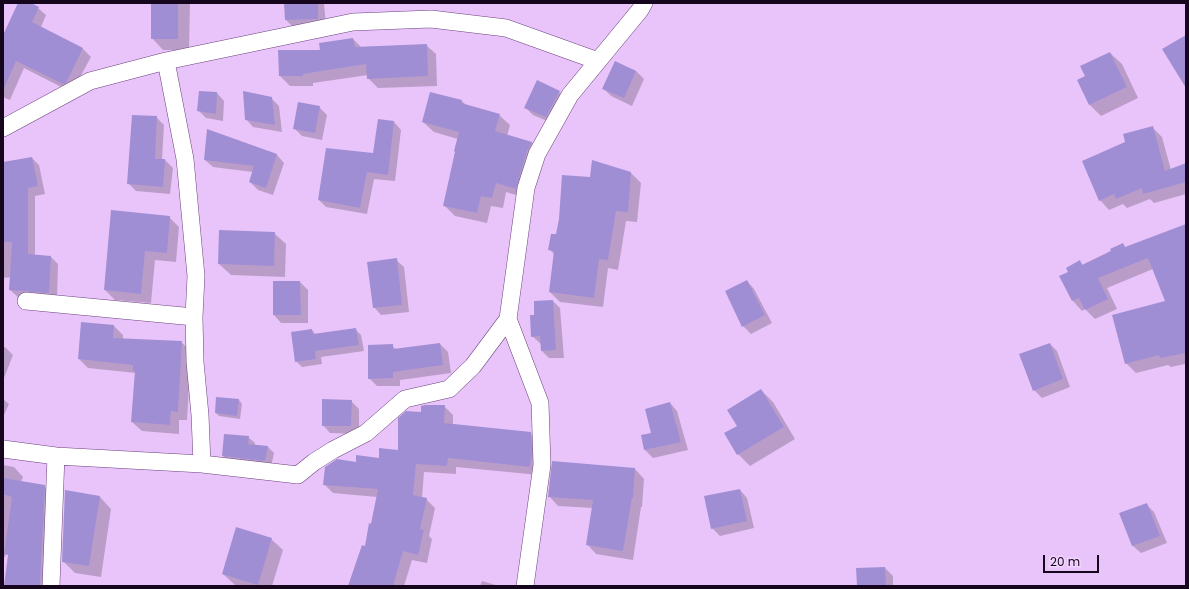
<!DOCTYPE html>
<style>
body{margin:0}
#map{position:relative;width:1189px;height:589px;overflow:hidden;background:#e9c4fa;font-family:Poppins,sans-serif}
canvas{display:block}
.frame{position:absolute;inset:0;border:4px solid #16061d;pointer-events:none}
.scale{position:absolute;left:1043px;top:555px;width:56px;height:18px;box-sizing:border-box;border:2px solid #16061d;border-top:0;padding-left:5px;font-size:12px;line-height:14px;white-space:nowrap;color:#16061d;-webkit-text-stroke:3px #f1d5fe;paint-order:stroke}
</style>
<div id="map">
<canvas width="1189" height="589"></canvas>
<div class="frame"></div>
<div class="scale">20 m</div>
</div>
<script>
const g = document.querySelector('canvas').getContext('2d');
g.lineJoin = 'round';
function fillPath(path, color) { g.fillStyle = color; g.fill(path, 'evenodd'); }
const poly = rows => new Path2D(rows.map(r => 'M' + r).join(''));
function stroke(path, color, width, dash) { g.strokeStyle = color; g.lineWidth = width; g.lineCap = dash ? 'butt' : 'round'; g.setLineDash(dash || []); g.stroke(path); }
const shadow = poly([
 [19,3,29,3,38,8,46,15,41,27,83,49,91,57,73,90,71,92,24,68,10,100,3,97,3,38],
 [152,3,190,3,189,50,163,50,152,38],
 [286,3,324,3,326,26,294,28,286,20],
 [353,39,361,47,426,45,436,54,437,86,378,88,368,78,368,75,313,83,313,86,290,86,280,76,279,51,321,51],
 [1110,53,1122,64,1138,98,1101,116,1089,104,1086,76],
 [615,62,636,71,644,79,632,106,611,96,603,88],
 [559,92,567,99,554,124,533,115,526,108],
 [217,93,224,101,223,121,206,118,198,110],
 [271,98,279,106,282,132,253,127,246,119],
 [462,101,466,105,499,115,510,125,507,136,532,143,542,153,526,198,506,192,503,208,491,206,487,223,455,216,444,205,458,139,434,132,423,122],
 [319,107,327,115,322,140,302,136,294,128],
 [156,117,164,125,162,160,165,160,173,168,170,194,136,191,128,183],
 [394,122,401,130,395,181,374,179,367,214,326,207,319,200,374,154],
 [1152,127,1162,137,1171,170,1186,164,1186,194,1154,203,1150,199,1127,208,1123,204,1109,210,1100,200,1127,142],
 [208,131,277,155,284,163,273,195,258,190,250,182,253,172,213,167,205,160],
 [32,158,39,165,45,194,35,196,35,256,50,256,58,264,57,300,18,297,10,290,11,277,3,278,3,163],
 [631,173,641,183,637,222,626,221,618,270,608,268,603,307,560,302,550,292,555,255,550,250,557,236,591,178],
 [169,217,179,227,176,262,155,260,151,303,115,300,105,290],
 [1186,225,1186,365,1185,364,1171,367,1168,365,1136,373,1126,363,1166,302,1153,269,1107,288,1117,309,1095,319,1085,309,1082,311,1073,301,1060,277,1070,272,1080,262,1083,265,1123,245,1126,248],
 [274,233,286,244,285,277,231,275,219,264],
 [396,260,404,267,409,312,381,315,374,307],
 [747,281,754,289,772,323,751,334,743,326],
 [300,282,308,290,308,323,281,323,274,315],
 [553,301,560,308,564,358,549,358,542,351,541,344,532,336,536,316],
 [114,326,123,335,123,339,181,342,191,351,187,420,179,420,179,434,142,431,132,422,136,373,88,368,79,359],
 [355,329,361,335,364,351,321,357,322,364,302,367,296,361,312,330,316,335],
 [440,344,448,352,451,373,400,380,400,386,377,386,369,378,392,345,396,350],
 [1050,344,1057,351,1070,387,1042,398,1034,390],
 [3,346,6,348,13,355,4,378,3,377],
 [761,390,773,402,795,439,750,466,738,454,726,434,738,426],
 [3,399,9,404,3,417],
 [239,400,242,404,240,419,219,416,216,413],
 [351,401,359,409,359,434,330,433,323,425],
 [670,403,677,411,688,450,653,458,645,450,642,436,652,433],
 [444,406,453,415,453,425,530,433,539,441,539,475,456,467,456,474,424,472,422,498,426,499,435,508,429,536,432,539,427,563,412,560,404,586,350,586,366,547,377,497,333,493,324,484,357,463,380,459,399,451,422,413],
 [248,437,255,443,255,445,268,447,274,453,271,467,230,462,223,456],
 [3,465,14,467,23,477,21,482,44,486,54,495,50,586,10,586,9,549,3,560],
 [635,469,644,479,642,507,641,507,633,560,596,554,587,544,593,508,558,506,549,496],
 [740,490,747,498,754,528,720,536,712,528],
 [66,492,100,497,111,509,101,577,75,573,63,561],
 [1146,504,1154,512,1167,543,1141,553,1133,546,1121,514],
 [271,539,283,550,272,586,237,586,235,585,223,574],
 [885,568,893,576,893,586,858,586],
 [482,581,499,586,480,586]
]);
const building = poly([
 [18,3,31,3,39,7,32,22,83,48,66,83,63,84,16,61,3,91,3,35],
 [151,3,178,3,178,39,151,39],
 [284,3,318,3,318,19,285,20],
 [1186,35,1186,88,1162,49],
 [353,38,355,47,427,44,428,76,367,79,366,64,303,74,303,76,279,76,278,50,320,50,319,43],
 [1110,52,1127,87,1089,105,1077,80,1085,76,1080,66],
 [615,61,636,71,624,98,602,89],
 [537,80,560,91,546,117,524,108],
 [199,91,217,92,216,114,197,111],
 [243,91,272,97,275,125,245,120],
 [430,92,462,100,461,103,500,114,495,131,532,142,527,151,516,189,496,183,492,198,481,196,477,213,443,206,455,152,454,151,459,132,422,122],
 [298,102,320,106,315,133,293,129],
 [132,115,157,116,155,159,165,159,163,187,127,184],
 [378,119,394,121,388,175,367,172,360,208,318,200,326,148,373,153],
 [1153,126,1165,171,1186,163,1186,182,1143,194,1142,188,1116,199,1114,194,1099,201,1082,161,1125,142,1123,134],
 [207,129,277,154,266,188,249,182,254,166,204,160],
 [32,157,38,186,28,188,28,254,51,256,49,293,9,290,12,242,3,242,3,162],
 [592,160,631,172,628,212,616,211,608,260,599,259,594,298,549,292,554,251,548,250,551,234,556,234,559,219,562,175,590,177],
 [111,210,170,216,167,253,145,251,141,294,104,290],
 [1186,224,1186,353,1160,358,1159,355,1125,364,1112,315,1165,301,1148,258,1098,278,1108,299,1085,310,1079,298,1072,301,1059,276,1068,272,1066,268,1080,260,1082,265,1111,251,1110,249,1123,243,1125,247],
 [219,230,275,232,274,266,218,264],
 [397,258,402,305,373,308,367,262],
 [747,280,765,315,742,327,725,291],
 [273,281,300,281,301,315,273,315],
 [553,300,556,350,541,351,540,336,531,337,530,315,534,315,534,301],
 [81,322,114,325,113,338,182,341,178,412,171,411,170,425,131,422,135,371,133,371,133,365,78,359],
 [356,328,359,345,315,351,316,359,295,362,291,332,312,329,313,334],
 [440,343,443,365,393,372,393,378,368,379,368,345,393,344,393,349],
 [1050,343,1063,379,1033,391,1019,354],
 [761,389,784,427,737,455,724,433,737,426,727,410],
 [216,397,239,399,237,416,215,413],
 [322,399,352,400,351,426,322,426],
 [670,402,681,442,644,450,641,435,651,433,645,409],
 [425,405,445,405,444,423,531,432,532,453,530,467,448,458,447,466,416,464,413,495,427,498,420,529,424,530,418,555,403,551,393,586,348,586,362,545,365,546,369,523,371,524,378,489,323,485,325,467,337,459,356,462,356,455,379,458,379,448,398,450,398,418,406,411,421,412,421,406],
 [224,434,249,436,248,444,268,446,265,461,222,456],
 [552,461,635,468,633,498,632,498,623,551,586,545,593,500,548,497],
 [3,478,45,485,40,586,4,586,8,555,4,554,12,497,3,494],
 [740,489,747,521,711,529,704,496],
 [65,490,100,496,89,566,62,562],
 [1147,503,1160,536,1132,546,1119,513],
 [236,527,272,538,258,585,222,574],
 [885,567,886,586,857,586,856,568]
]);
const minor = poly([
 [166,61,185,159,196,276,194,317,195,362,200,415,202,464],
 [3,128,90,81,166,61,353,22,431,19,506,28,598,61],
 [26,301,194,317],
 [508,319,540,403,542,465,525,586],
 [3,449,56,456,202,464,298,475,314,462,333,450,366,433,405,399,449,389,473,366,508,319,526,188,537,154,570,95,640,10,644,3],
 [51,586,56,456]
]);
fillPath(shadow, '#0003');
fillPath(building, '#a08ed4');
stroke(minor, '#6b427d', 18);
stroke(minor, '#fff', 17);
</script>
